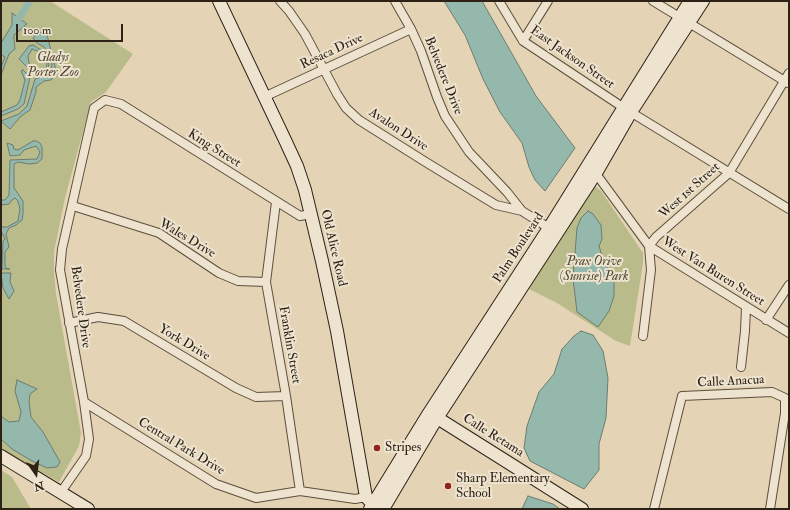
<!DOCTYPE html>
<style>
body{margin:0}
#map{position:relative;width:790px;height:510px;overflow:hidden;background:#e4d4b5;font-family:"IM FELL Double Pica",serif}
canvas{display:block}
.frame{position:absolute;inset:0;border:2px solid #2d2215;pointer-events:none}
.north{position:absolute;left:16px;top:454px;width:40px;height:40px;-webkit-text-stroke:3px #ede3cf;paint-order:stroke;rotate:166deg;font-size:11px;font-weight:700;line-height:16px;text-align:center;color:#2d2215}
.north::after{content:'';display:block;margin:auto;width:14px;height:18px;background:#2d2215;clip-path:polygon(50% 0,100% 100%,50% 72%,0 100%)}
.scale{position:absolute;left:16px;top:24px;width:107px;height:18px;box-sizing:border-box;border:2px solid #2d2215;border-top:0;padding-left:5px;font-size:12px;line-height:14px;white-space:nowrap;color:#2d2215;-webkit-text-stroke:3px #ede3cf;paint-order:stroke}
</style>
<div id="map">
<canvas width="790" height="510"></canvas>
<div class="frame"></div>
<div class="north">N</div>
<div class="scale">100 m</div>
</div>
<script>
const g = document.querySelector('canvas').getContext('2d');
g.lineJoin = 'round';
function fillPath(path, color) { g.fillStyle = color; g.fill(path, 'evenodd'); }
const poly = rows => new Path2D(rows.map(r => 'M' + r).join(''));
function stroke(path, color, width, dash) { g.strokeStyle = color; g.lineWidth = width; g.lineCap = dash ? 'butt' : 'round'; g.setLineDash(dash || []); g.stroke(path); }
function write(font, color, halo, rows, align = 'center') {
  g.font = font + ' "IM FELL Double Pica",serif'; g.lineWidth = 4; g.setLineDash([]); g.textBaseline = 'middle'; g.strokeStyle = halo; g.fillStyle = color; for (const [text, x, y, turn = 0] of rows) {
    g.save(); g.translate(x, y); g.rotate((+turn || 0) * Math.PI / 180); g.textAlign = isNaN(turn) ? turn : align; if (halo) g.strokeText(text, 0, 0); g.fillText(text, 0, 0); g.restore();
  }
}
const green = poly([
 [1,1,50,1,133,54,106,92,91,102,65,198,54,252,54,271,56,294,81,433,79,446,59,482,1,449],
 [595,186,601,191,643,253,643,263,630,346,616,341,557,303,529,289,589,187],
 [1,470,12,477,31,509,1,509]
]);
const water = poly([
 [444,1,482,1,536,96,575,148,545,191,535,180,529,167,522,143,500,112,483,79,465,35,444,1],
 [12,13,27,24,14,35,14,39,15,49,9,54,1,75,1,67,5,57,1,55,1,43,12,25,12,13],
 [44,32,47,35,57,74,51,80,44,81,36,87,36,92,30,110,21,116,10,129,1,121,19,114,27,106,35,79,46,75,51,72,52,65,48,52,44,47,37,43,33,38,38,33,44,32],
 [33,45,44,52,49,65,47,71,33,73,19,59,29,46,33,45],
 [32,49,42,53,47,64,46,69,33,70,29,63,28,56,32,49],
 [23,70,30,77,24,104,18,109,1,116,1,112,17,105,20,100,25,80,21,71,23,70],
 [33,141,36,141,40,143,42,147,42,159,37,163,29,164,18,162,14,164,14,188,23,201,23,214,22,220,16,225,9,228,6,234,9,247,5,252,5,266,6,268,10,269,2,269,3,241,5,239,1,231,1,227,7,227,18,221,20,209,18,201,15,198,12,200,9,204,1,205,1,200,5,200,9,195,10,160,37,159,40,152,36,146,24,150,20,155,10,156,7,143,13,145,14,149,18,150,33,141],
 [588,211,593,214,601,225,602,239,599,246,603,259,614,279,614,296,609,311,598,327,577,312,573,278,577,228,581,218,588,211],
 [1,273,11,273,10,282,14,291,9,299,3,288,1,273],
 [581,331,593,335,603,351,608,378,606,418,599,444,599,470,584,489,530,461,524,448,527,426,539,392,554,374,562,349,574,336,581,331],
 [17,380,37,389,30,394,29,402,31,417,43,432,60,462,57,467,47,468,32,461,12,449,1,439,1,415,1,416,9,422,19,421,21,412,15,391,17,380],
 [528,496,553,504,560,509,522,509,528,496]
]);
const canal = poly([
 [19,18,30,1]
]);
const street = poly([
 [280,1,289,11,305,34,337,94,346,108,359,120,424,161,496,205,522,211,549,228],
 [395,1,411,29,421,51,437,97,445,116,469,152,507,192,522,211],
 [499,1,523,41,624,108,789,209],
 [653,1,788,83],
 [523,41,548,1],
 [264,97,411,29],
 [594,171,649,246,789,333],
 [276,202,266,282,286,396,300,491],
 [73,206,159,233,219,273,238,281,266,282],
 [766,320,789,285],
 [69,323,98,317,124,321,236,388,256,397,286,396],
 [643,336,651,270,649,246,656,237,729,173,789,73],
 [741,367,745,331,746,307],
 [84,402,216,484,256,498,300,491,355,499,366,497],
 [61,492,86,456,89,439,84,402,60,270,62,249,94,108,105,100,121,104,300,216,311,214],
 [654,509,682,396,772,392,785,398,785,413,770,509]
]);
const secondary = poly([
 [219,1,285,140,297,166,305,190,322,261,337,331,366,497,373,504,381,506],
 [431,414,582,509],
 [1,456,88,509],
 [370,509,429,413,549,228,690,1],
 [383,509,437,418,596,173,631,112,703,1]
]);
const markers = [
 [377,448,4,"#8f2418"],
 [448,486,4,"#8f2418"]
];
const streetNames = [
 ["Resaca Drive",332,52,-25],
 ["East Jackson Street",572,58,35],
 ["Belvedere Drive",443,76,68],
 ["Avalon Drive",398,130,33],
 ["King Street",214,149,32],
 ["West 1st Street",690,191,-42],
 ["Wales Drive",187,239,31],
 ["Old Alice Road",333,248,77],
 ["Palm Boulevard",519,248,-57],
 ["West Van Buren Street",713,272,32],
 ["Belvedere Drive",80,307,82],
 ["York Drive",184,343,31],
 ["Franklin Street",289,345,80],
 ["Calle Anacua",731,382,-3],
 ["Calle Retama",493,436,32],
 ["Central Park Drive",181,447,31]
];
const parkNames = [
 ["Gladys",53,58],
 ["Porter Zoo",53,73],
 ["Prax Orive",594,262],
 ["(Sunrise) Park",594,277]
];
const poiNames = [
 ["Stripes",385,448],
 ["Sharp Elementary",456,479],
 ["School",456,494]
];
fillPath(green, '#babb8a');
fillPath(water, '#95b8ad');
stroke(water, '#6b7c70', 1);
stroke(canal, '#95b8ad', 7);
stroke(street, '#5b4e3d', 10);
stroke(secondary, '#2d2215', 14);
stroke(street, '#ede3cf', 8);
stroke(secondary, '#ede3cf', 12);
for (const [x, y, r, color] of markers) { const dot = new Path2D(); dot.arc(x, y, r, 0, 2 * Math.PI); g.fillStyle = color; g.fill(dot); stroke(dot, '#ede3cf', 1.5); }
write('13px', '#2d2215', '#ede3cf', streetNames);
write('italic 13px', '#504832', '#ede3cf', parkNames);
write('13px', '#2d2215', '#ede3cf', poiNames, 'left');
</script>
